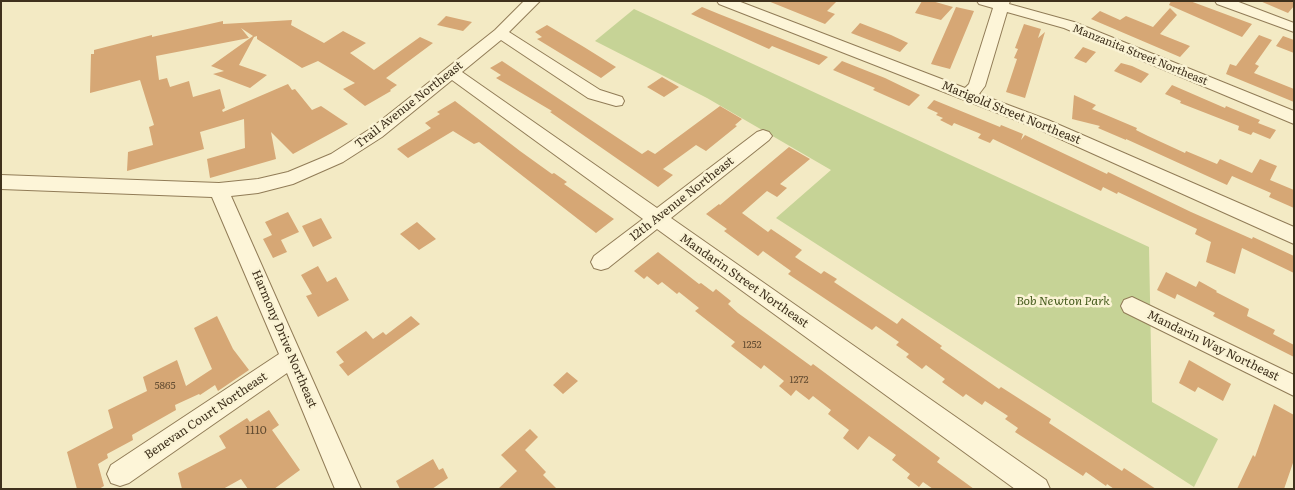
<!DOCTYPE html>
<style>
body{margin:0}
#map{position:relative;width:1295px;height:490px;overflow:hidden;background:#f3eac4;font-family:Literata,serif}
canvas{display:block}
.frame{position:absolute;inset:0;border:2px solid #3f311d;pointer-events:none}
</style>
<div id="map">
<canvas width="1295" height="490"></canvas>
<div class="frame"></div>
</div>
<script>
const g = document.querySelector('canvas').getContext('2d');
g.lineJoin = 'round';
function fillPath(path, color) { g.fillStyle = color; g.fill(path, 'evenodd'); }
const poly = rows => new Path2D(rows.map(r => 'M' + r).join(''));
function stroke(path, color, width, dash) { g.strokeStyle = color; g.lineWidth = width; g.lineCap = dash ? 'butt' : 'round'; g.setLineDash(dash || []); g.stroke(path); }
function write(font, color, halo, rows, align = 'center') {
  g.font = font + ' Literata,serif'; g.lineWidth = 5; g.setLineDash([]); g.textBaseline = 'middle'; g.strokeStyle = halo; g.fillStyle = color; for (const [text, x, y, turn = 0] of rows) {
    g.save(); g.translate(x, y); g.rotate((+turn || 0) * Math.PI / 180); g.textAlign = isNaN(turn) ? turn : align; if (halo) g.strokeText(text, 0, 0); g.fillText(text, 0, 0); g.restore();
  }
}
const green = poly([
 [634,9,1149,247,1152,402,1218,439,1194,487,776,218,831,170,707,98,595,41]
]);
const building = poly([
 [768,1,837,1,827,11,835,14,825,24],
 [922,1,932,1,953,7,941,20,915,13],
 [1171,1,1190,1,1252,24,1242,37,1169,5],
 [1260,1,1294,1,1294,6,1288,13],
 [702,7,719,14,828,57,819,65,772,46,769,49,691,14],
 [956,7,974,11,950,69,931,64],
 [1170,8,1177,15,1160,34,1190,46,1180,57,1091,19,1100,11,1120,20,1126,16,1153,27],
 [446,16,472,22,463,31,437,25],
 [292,20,291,25,324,43,343,31,366,43,350,53,374,70,420,37,433,43,386,78,397,85,390,90,391,91,365,106,343,89,355,83,318,61,302,68,257,39,257,36,254,37,239,65,267,75,250,88,213,74,224,71,211,66,253,36,241,28,249,38,156,56,159,80,167,78,170,87,189,81,193,97,220,89,225,108,222,110,223,112,288,84,292,90,295,89,312,110,321,106,348,124,293,154,271,132,276,159,210,178,207,159,245,148,244,119,200,132,204,149,127,171,128,152,153,145,149,127,154,125,140,80,90,93,91,54,94,54,94,50,152,35,152,37,223,21,223,24],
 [860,23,891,35,908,43,900,52,851,33],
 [1024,24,1041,29,1038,38,1045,32,1025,98,1006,92,1017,59,1014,58,1018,49,1015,48],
 [547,25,584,47,616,67,601,78,537,39,542,37,535,32],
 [1259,35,1272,40,1255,64,1259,66,1254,73,1294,89,1294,102,1226,74,1230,64,1236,66],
 [1283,36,1294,40,1294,53,1276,46],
 [1083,47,1096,52,1086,63,1074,58],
 [502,61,642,154,648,150,655,154,720,106,742,119,735,125,737,126,706,151,696,145,663,169,673,175,658,187,550,112,552,111,496,78,501,75,490,68],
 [842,61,885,78,920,95,909,106,873,90,875,88,833,70],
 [1121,63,1132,66,1149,74,1141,83,1114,71],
 [662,77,679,87,664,97,647,87],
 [1172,85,1225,108,1226,106,1260,120,1258,123,1276,130,1270,139,1253,132,1251,135,1238,130,1239,126,1180,103,1181,101,1165,94],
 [1074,95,1096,105,1092,109,1137,128,1136,130,1148,136,1185,153,1186,151,1217,164,1220,159,1252,173,1260,159,1277,166,1270,180,1294,190,1294,208,1269,197,1271,193,1232,176,1227,185,1126,139,1126,140,1098,128,1100,126,1072,119],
 [934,100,1000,127,1001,125,1023,134,1021,140,1025,135,1029,137,1107,174,1108,172,1191,212,1252,239,1253,237,1294,256,1294,273,1242,248,1235,274,1206,262,1211,242,1195,234,1197,229,1118,192,1117,194,1103,187,1101,191,993,139,990,143,978,138,981,134,954,123,952,126,940,120,943,118,936,115,938,113,927,108],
 [455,101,520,151,552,174,554,173,567,182,564,184,614,219,596,233,479,142,474,144,453,131,408,158,397,149,431,128,425,123,440,114,437,112],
 [789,147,810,159,780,184,787,188,777,197,767,191,742,213,768,232,771,229,802,250,795,257,821,274,824,271,837,279,834,282,897,324,902,318,942,346,940,348,999,389,1001,387,1051,419,1049,423,1122,471,1124,468,1156,489,1114,489,1107,484,1106,486,1086,472,1083,476,1015,432,1018,428,1005,419,1008,416,985,401,982,405,966,394,963,397,942,382,945,379,926,365,922,369,906,357,909,354,896,345,899,342,876,326,872,330,788,274,791,271,763,251,758,256,724,231,727,229,706,214,719,204,720,205],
 [288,212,299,232,281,240,287,252,273,258,263,239,272,235,265,222],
 [321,218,332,238,313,247,302,226],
 [417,222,436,239,419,250,400,234],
 [658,252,699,284,701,283,713,292,716,289,731,301,728,304,738,313,811,366,813,364,940,458,937,462,974,489,933,489,923,482,919,487,907,478,910,474,892,460,896,455,869,436,858,450,843,438,849,430,828,414,831,410,813,396,809,400,796,390,791,396,779,386,784,381,764,365,761,369,731,346,735,342,695,311,699,308,679,292,677,294,662,282,658,285,647,276,644,279,634,271],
 [318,266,327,282,336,277,349,300,318,317,306,296,312,294,301,275],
 [1166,272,1196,287,1199,281,1217,291,1216,292,1249,309,1247,316,1275,330,1273,334,1294,345,1294,357,1213,316,1215,313,1177,294,1175,299,1157,290],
 [217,316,233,349,249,370,218,391,215,385,200,395,199,394,175,405,176,410,132,435,133,440,107,454,108,458,98,464,104,486,99,489,77,489,67,452,113,428,108,410,147,391,143,377,177,360,186,386,212,369,194,328],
 [411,316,420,324,348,376,339,365,344,362,336,352,366,331,373,339,383,332,386,335],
 [1189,360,1231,384,1223,401,1198,387,1195,392,1179,383],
 [567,372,578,381,563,394,553,385],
 [1274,404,1294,415,1294,460,1284,489,1237,489,1253,455,1255,457],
 [269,410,279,425,272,430,300,470,274,489,248,489,241,479,223,489,182,489,178,473,226,448,219,436,247,418,250,422],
 [530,429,538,437,525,450,546,472,543,475,557,489,498,489,517,471,501,455],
 [433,459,439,470,443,468,448,478,432,489,400,489,396,481]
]);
const minor = poly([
 [524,1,540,1,509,32,600,90,622,97,624,101,622,105,616,106,588,98,501,40,462,72,657,208,757,132,763,130,769,132,772,136,769,140,671,218,1046,480,1050,489,1015,489,657,229,608,268,601,270,594,268,591,262,594,256,643,219,452,80,382,137,343,162,293,184,258,193,231,196,361,489,335,489,287,373,129,483,120,486,111,483,107,474,111,465,279,354,212,197,1,189,1,175,219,183,258,179,288,172,331,154,370,129,495,30,524,1],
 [717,1,738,1,965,88,969,84,993,8,979,4,977,1,1010,1,1009,4,1074,22,1294,111,1294,124,1064,28,1007,12,985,86,979,94,1048,120,1294,227,1294,244,1036,128,719,4,717,1],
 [1215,1,1236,1,1294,23,1294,32,1217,4,1215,1],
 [1132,297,1294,375,1294,396,1124,312,1121,306,1124,300,1132,297]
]);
const numberNames = [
 ["1252",752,345],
 ["1272",799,380],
 ["5865",165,386]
];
const farStreetnames = [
 ["Manzanita Street Northeast",1140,55,22]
];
const streetNames = [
 ["Trail Avenue Northeast",409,105,-38],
 ["Marigold Street Northeast",1011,113,22],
 ["12th Avenue Northeast",682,199,-38],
 ["Mandarin Street Northeast",744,281,35],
 ["Harmony Drive Northeast",284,339,67],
 ["Mandarin Way Northeast",1213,346,26],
 ["Benevan Court Northeast",206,416,-34]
];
const parkNames = [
 ["Bob Newton Park",1063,301]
];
const nearNumbernames = [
 ["1110",256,430]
];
fillPath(green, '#c6d396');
fillPath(building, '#d6a775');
stroke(minor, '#917c57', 2);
fillPath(minor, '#fdf5d8');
write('10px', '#654e33', null, numberNames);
write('11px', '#3f311d', '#faf3d4', farStreetnames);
write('12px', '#3f311d', '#faf3d4', streetNames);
write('italic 12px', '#495e21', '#faf3d4', parkNames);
write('12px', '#654e33', null, nearNumbernames);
</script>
